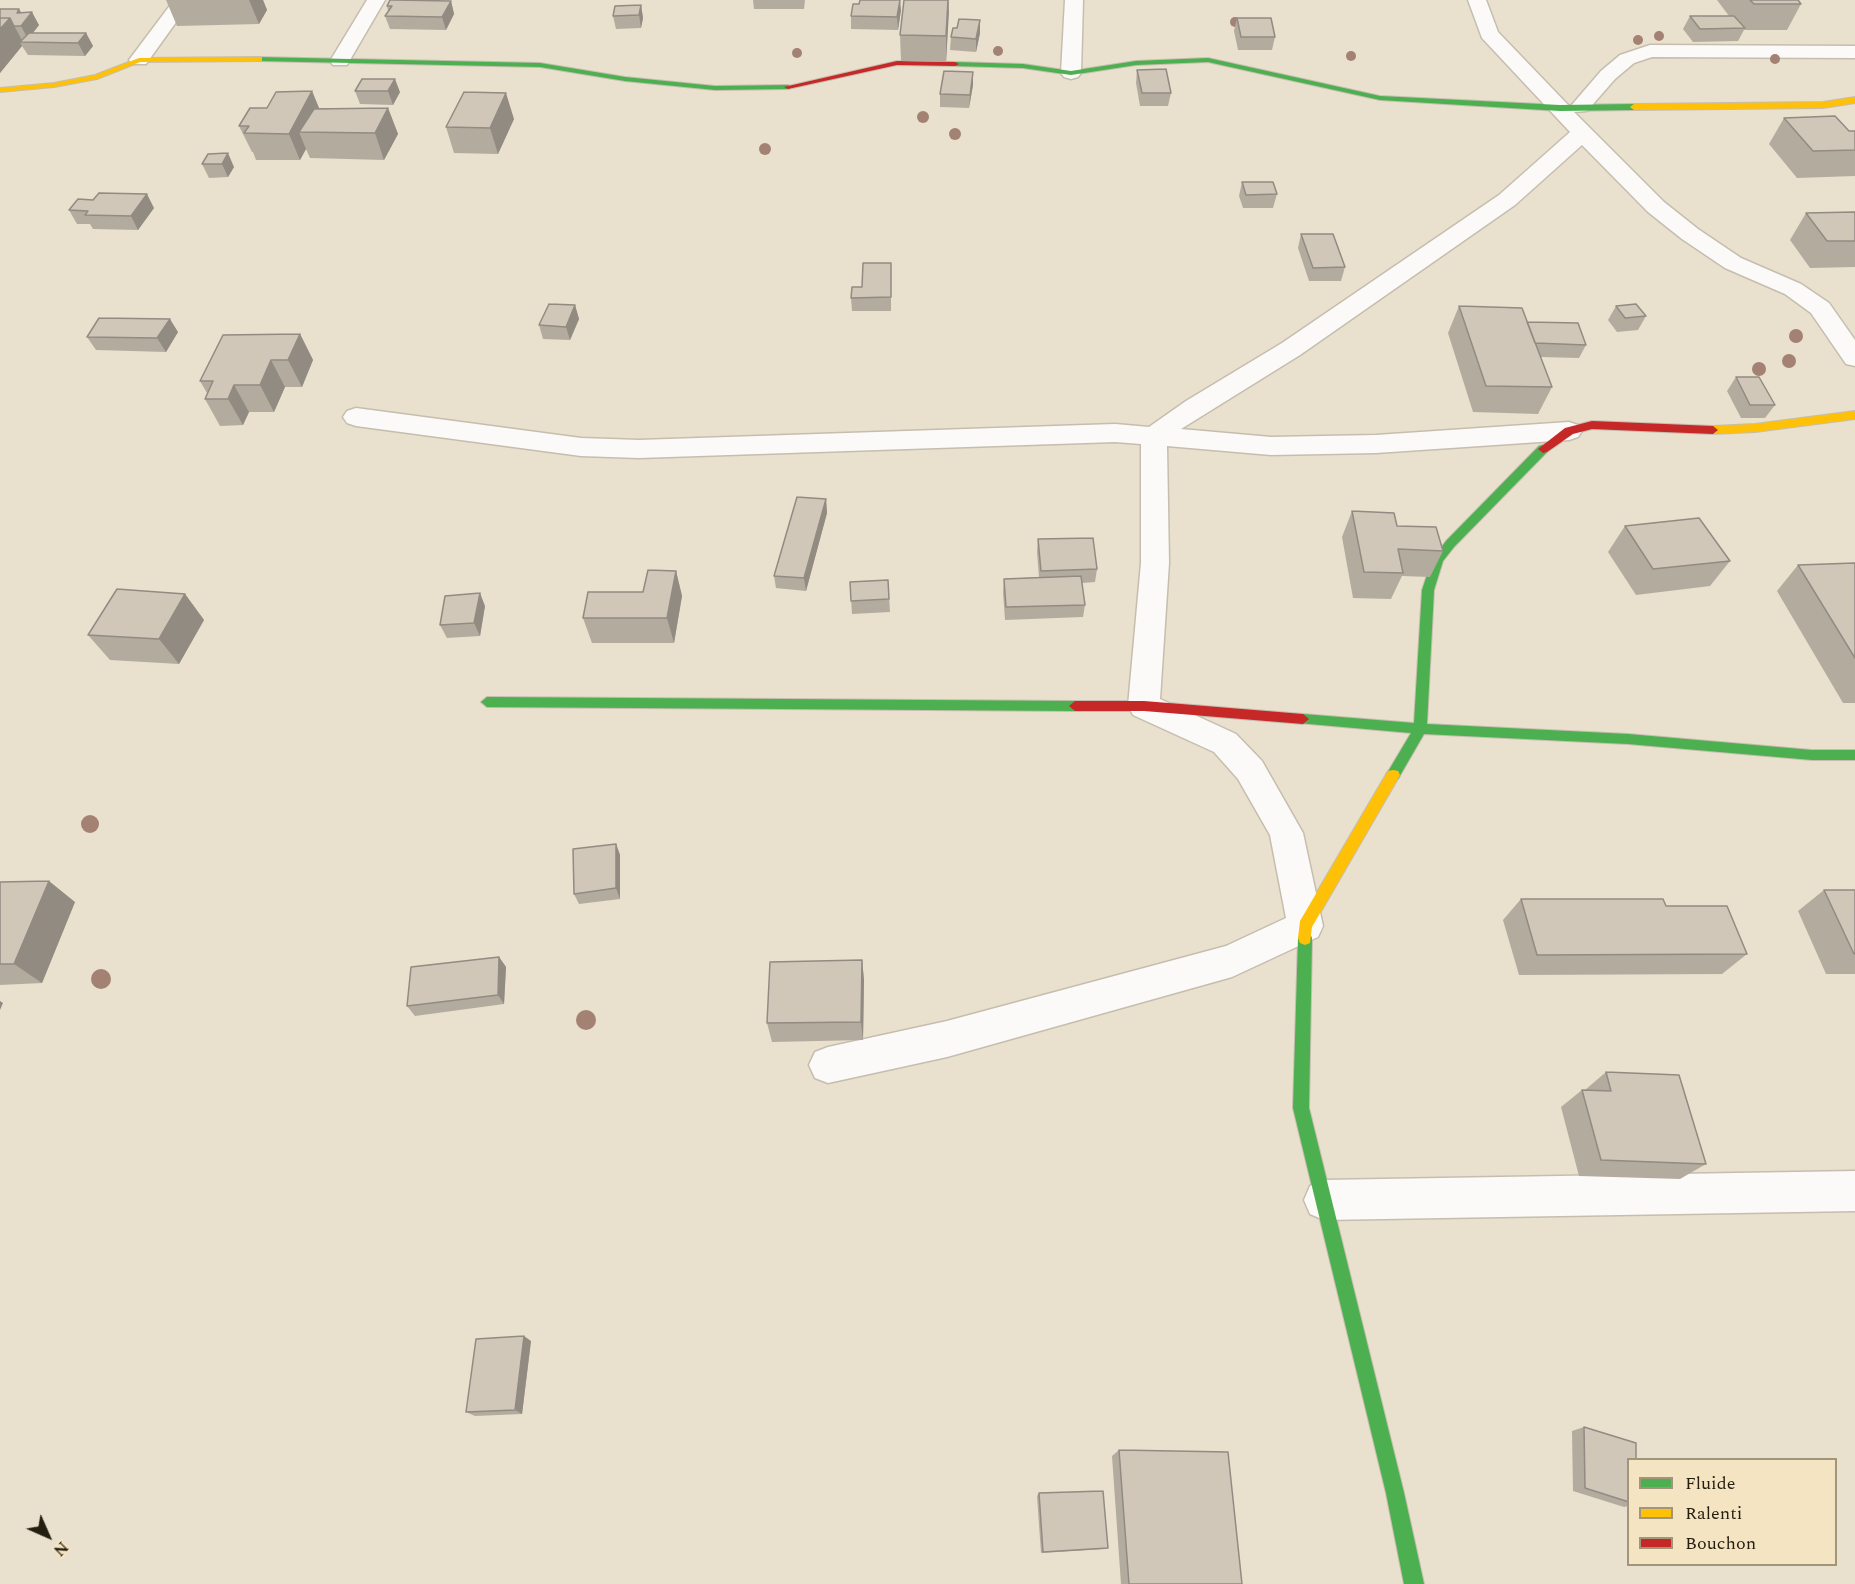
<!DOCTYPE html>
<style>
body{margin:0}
#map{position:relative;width:1855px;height:1584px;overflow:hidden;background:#e9e0cd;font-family:Spectral,serif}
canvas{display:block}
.legend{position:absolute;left:1627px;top:1458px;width:210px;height:108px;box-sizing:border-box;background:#f5e4c1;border:2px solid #a1957b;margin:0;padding:8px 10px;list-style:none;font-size:18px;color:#241e11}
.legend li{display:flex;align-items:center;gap:12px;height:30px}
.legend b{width:30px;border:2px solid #a1957b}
.north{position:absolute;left:18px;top:1506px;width:60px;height:60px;-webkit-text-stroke:4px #f5e4c1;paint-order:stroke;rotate:135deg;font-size:16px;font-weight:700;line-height:24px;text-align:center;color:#241e11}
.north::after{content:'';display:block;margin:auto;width:21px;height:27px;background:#241e11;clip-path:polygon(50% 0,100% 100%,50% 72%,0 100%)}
</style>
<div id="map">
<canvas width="1855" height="1584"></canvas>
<ul class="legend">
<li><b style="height:8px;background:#4caf50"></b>Fluide</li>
<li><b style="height:8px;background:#ffc107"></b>Ralenti</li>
<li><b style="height:8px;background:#c62828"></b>Bouchon</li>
</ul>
<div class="north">N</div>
</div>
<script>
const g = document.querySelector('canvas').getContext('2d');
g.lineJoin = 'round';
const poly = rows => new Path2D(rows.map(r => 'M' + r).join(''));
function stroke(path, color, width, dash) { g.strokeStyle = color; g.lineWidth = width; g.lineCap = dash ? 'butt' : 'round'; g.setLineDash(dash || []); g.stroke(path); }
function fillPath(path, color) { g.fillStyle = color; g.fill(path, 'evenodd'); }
const street = poly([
 [174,0,192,0,146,64,132,64,129,60,174,0],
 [367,0,385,0,347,65,333,65,330,61,367,0],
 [1065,0,1083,0,1081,73,1078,77,1071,79,1064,77,1061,73,1065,0],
 [1468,0,1486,0,1498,32,1570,107,1601,71,1620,55,1650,45,1855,46,1855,58,1652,57,1634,63,1615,79,1587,111,1574,112,1664,202,1698,229,1741,258,1801,284,1829,303,1855,340,1855,366,1846,364,1811,313,1785,294,1725,268,1682,239,1648,212,1582,145,1515,205,1300,355,1181,429,1271,437,1376,435,1569,422,1578,425,1582,431,1578,437,1569,440,1376,453,1271,455,1167,446,1169,563,1160,699,1236,734,1262,761,1303,833,1323,926,1318,937,1232,977,947,1057,828,1083,815,1078,809,1065,815,1052,828,1047,947,1021,1226,946,1286,918,1270,835,1238,779,1214,752,1133,715,1128,706,1141,563,1141,444,1115,442,639,458,581,456,356,426,347,423,343,417,347,411,356,408,581,438,639,440,1115,424,1149,427,1186,401,1282,343,1499,195,1570,132,1482,38,1468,0],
 [1855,1171,1855,1211,1324,1220,1310,1214,1304,1200,1310,1186,1324,1180,1855,1171]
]);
const fast = poly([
 [256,57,540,63,625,77,715,86,788,85,792,87,788,89,715,90,625,81,540,67,259,61,256,61,256,57],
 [1208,58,1380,96,1560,105,1634,104,1638,107,1634,110,1560,111,1380,100,1208,62,1136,65,1071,75,1023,68,955,66,951,64,955,62,1023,64,1071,71,1136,61,1208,58],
 [1543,445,1547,446,1547,452,1454,547,1443,561,1434,590,1427,724,1628,734,1812,750,1855,750,1855,760,1812,760,1628,744,1424,734,1398,779,1393,780,1388,779,1386,775,1411,733,1298,723,1297,719,1298,715,1303,714,1414,723,1422,590,1432,560,1446,541,1539,446,1543,445],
 [487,697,1075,701,1081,706,1075,711,487,707,481,702,487,697],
 [1305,931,1310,933,1312,938,1309,1108,1404,1493,1424,1584,1404,1584,1386,1493,1293,1108,1298,938,1300,933,1305,931]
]);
const slow = poly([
 [259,57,262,57,262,61,140,62,97,79,54,87,0,92,0,88,54,83,95,75,139,58,259,57],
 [1855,97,1855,103,1823,108,1634,110,1630,107,1634,104,1823,102,1855,97],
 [1855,411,1855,419,1755,432,1713,434,1708,430,1713,426,1755,424,1855,411],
 [1393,770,1398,771,1400,775,1312,927,1310,943,1305,945,1300,943,1298,938,1300,921,1388,771,1393,770]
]);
const jam = poly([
 [897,61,955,62,959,64,955,66,897,65,788,89,784,87,897,61],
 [1592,421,1713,426,1718,430,1713,434,1592,429,1573,434,1547,452,1543,453,1538,449,1565,428,1592,421],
 [1075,701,1144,701,1303,714,1309,719,1303,724,1144,711,1075,711,1069,706,1075,701]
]);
const trees = [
 [1235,22,5],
 [1659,36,5],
 [1638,40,5],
 [998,51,5],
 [797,53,5],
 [1351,56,5],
 [1775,59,5],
 [923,117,6],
 [955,134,6],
 [765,149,6],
 [1796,336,7],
 [1789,361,7],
 [1759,369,7],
 [90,824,9],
 [101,979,10],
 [586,1020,10]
];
const wall = poly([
 [166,0,263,0,267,10,259,24,177,26],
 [753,0,805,0,804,9,754,9],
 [904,0,949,0,946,62,901,61,900,35],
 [1717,0,1798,0,1801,4,1787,30,1744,30,1738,41,1693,42,1683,29,1690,16,1729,16],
 [451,1,454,14,446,30,390,29,385,16,388,11,387,6],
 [641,5,643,18,641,28,616,29,613,16],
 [0,9,21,13,39,25,33,33,86,33,93,46,85,56,28,55,22,46,0,73],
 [901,10,898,30,851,29,851,16],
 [1237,18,1275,37,1272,50,1238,50,1234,31],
 [957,28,980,33,976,52,950,50,951,37],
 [1137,70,1171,93,1168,106,1140,106,1136,83],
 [362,79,400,92,393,105,360,104,355,91],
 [973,85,969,108,940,107,940,94],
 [312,91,319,108,388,108,398,134,384,160,310,158,306,149,300,160,256,160,253,152,252,152,239,126,267,108],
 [1784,118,1849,131,1855,131,1855,176,1797,178,1769,144],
 [514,119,498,154,454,153,446,127],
 [208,154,234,167,228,177,209,178,202,164],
 [1242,182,1277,194,1273,208,1243,208,1239,196],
 [154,208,138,230,93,229,90,224,77,224,69,210],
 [1855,212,1855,267,1810,268,1790,240,1806,213],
 [1301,234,1345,267,1341,281,1309,281,1298,248],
 [891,263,891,311,852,311,851,298,862,287],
 [575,305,579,319,570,340,543,339,539,325],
 [1459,306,1527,322,1586,345,1579,358,1540,357,1552,387,1538,414,1473,412,1448,333],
 [1616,306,1646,316,1638,330,1617,332,1608,320],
 [178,332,166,352,96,350,87,337],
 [300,334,313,360,302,387,285,387,274,412,249,412,243,425,220,426,205,399,207,393,200,381],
 [1736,377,1775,405,1765,418,1741,418,1727,391],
 [826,499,827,513,806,591,776,588,774,576],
 [1352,511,1397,526,1443,551,1430,577,1402,576,1391,599,1353,598,1342,537],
 [1625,526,1730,561,1710,586,1636,595,1608,552],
 [1038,539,1097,569,1095,582,1082,583,1085,605,1083,617,1005,620,1003,592,1004,579,1039,577,1037,552],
 [1855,563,1855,703,1843,703,1777,591,1798,565],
 [676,571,682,596,674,643,592,643,583,618,643,592],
 [888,580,890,612,852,614,850,582],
 [185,594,204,620,179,664,110,660,88,635],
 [485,606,480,636,447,638,440,625],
 [616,844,620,855,620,899,579,904,574,894],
 [0,882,75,902,42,983,0,985],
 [1824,890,1855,890,1855,974,1826,974,1798,911],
 [1521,899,1666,906,1747,954,1722,974,1519,975,1503,920],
 [499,957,506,967,504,1004,415,1016,407,1006],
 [862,960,864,980,863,1040,772,1042,767,1023],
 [1606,1072,1706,1164,1680,1179,1579,1176,1561,1107,1582,1090,1585,1090],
 [531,1341,522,1414,475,1416,466,1412],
 [1584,1427,1629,1460,1629,1506,1624,1507,1573,1491,1572,1431],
 [1119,1450,1242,1584,1121,1584,1112,1456],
 [1039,1493,1108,1548,1105,1549,1041,1553,1037,1496]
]);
const shadedWall = poly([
 [249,0,263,0,267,10,259,24],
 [900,0,901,10,898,30,897,17],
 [948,0,949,12,946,62,946,36],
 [451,1,454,14,446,30,442,17],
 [641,5,643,18,641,28,639,15],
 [19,9,26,20,32,12,39,25,28,39,21,26,17,13],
 [10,18,23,42,20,42,22,46,0,73,0,29],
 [980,20,980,33,976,52,976,39],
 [86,33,93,46,85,56,78,43],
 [973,72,973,85,969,108,970,95],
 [395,79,400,92,393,105,388,91],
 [312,91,323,118,299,132,306,149,300,160,289,134],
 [506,93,514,119,498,154,490,128],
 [388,108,398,134,384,160,375,133],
 [228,153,234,167,228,177,222,164],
 [147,194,154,208,138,230,131,216],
 [575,305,579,319,570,340,566,327],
 [170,319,178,332,166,352,157,338],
 [300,334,313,360,302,387,288,360],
 [271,360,285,387,274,412,260,385],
 [234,385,249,412,243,425,228,399],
 [826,499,827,513,806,591,804,578],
 [676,571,682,596,674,643,667,618],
 [480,593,485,606,480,636,474,623],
 [185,594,204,620,179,664,159,639],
 [616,844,620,855,620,899,616,888],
 [49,881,75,902,42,983,14,964],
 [499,957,506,967,504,1004,498,995],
 [862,960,864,980,863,1040,861,1022],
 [0,1001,3,1003,0,1010],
 [524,1336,531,1341,522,1414,515,1410]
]);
const building = poly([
 [390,0,393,0,451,1,442,17,385,16,392,6,387,6,390,0],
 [860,0,900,0,897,17,851,16,853,4,859,4,860,0],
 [904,0,948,0,946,36,900,35,904,0],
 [1750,0,1798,0,1801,4,1754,4,1750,0],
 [641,5,639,15,613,16,615,6,641,5],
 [0,9,19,9,17,13,32,12,21,26,14,26,10,18,0,18,0,9],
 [1690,16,1734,16,1745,28,1700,29,1690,16],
 [0,18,10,18,0,29,0,18],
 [1237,18,1271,18,1275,37,1241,37,1237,18],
 [959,19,980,20,976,39,951,37,953,28,957,28,959,19],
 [29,33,86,33,78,43,20,42,29,33],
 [1166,69,1171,93,1142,93,1137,70,1166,69],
 [944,71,973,72,970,95,940,94,944,71],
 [362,79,395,79,388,91,355,91,362,79],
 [312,91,289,134,244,133,249,126,239,126,250,108,267,108,276,92,312,91],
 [464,92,506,93,490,128,446,127,464,92],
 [388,108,375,133,299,132,314,109,388,108],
 [1835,116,1849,131,1855,131,1855,150,1813,151,1784,118,1835,116],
 [228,153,222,164,202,164,208,154,228,153],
 [1242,182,1273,182,1277,194,1246,195,1242,182],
 [99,193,147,194,131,216,85,215,88,211,69,210,78,199,93,200,99,193],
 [1855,212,1855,241,1827,241,1806,213,1855,212],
 [1301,234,1333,234,1345,267,1313,268,1301,234],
 [863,263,891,263,891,297,851,298,852,287,862,287,863,263],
 [549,304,575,305,566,327,539,325,549,304],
 [1636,304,1646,316,1625,318,1616,306,1636,304],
 [1459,306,1522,308,1552,387,1486,386,1459,306],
 [99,318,170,319,157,338,87,337,99,318],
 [1527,322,1578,323,1586,345,1535,343,1527,322],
 [300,334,288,360,271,360,260,385,234,385,228,399,205,399,213,381,200,381,223,335,300,334],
 [1736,377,1759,377,1775,405,1750,405,1736,377],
 [797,497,826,499,804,578,774,576,797,497],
 [1352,511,1394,513,1397,526,1436,527,1443,551,1398,549,1403,573,1364,572,1352,511],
 [1699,518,1730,561,1653,569,1625,526,1699,518],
 [1093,538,1097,569,1041,571,1038,539,1093,538],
 [1855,563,1855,658,1798,565,1855,563],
 [648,570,676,571,667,618,583,618,588,592,643,592,648,570],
 [1081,576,1085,605,1006,607,1004,579,1081,576],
 [888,580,889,599,851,601,850,582,888,580],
 [117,589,185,594,159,639,88,635,117,589],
 [480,593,474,623,440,625,445,596,480,593],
 [616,844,616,888,574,894,573,849,616,844],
 [49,881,14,964,0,964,0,882,49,881],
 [1824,890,1855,890,1855,954,1854,954,1824,890],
 [1521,899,1663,899,1666,906,1727,906,1747,954,1537,955,1521,899],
 [499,957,498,995,407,1006,411,967,499,957],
 [862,960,861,1022,767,1023,770,962,862,960],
 [1606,1072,1679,1075,1706,1164,1601,1160,1582,1090,1611,1091,1606,1072],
 [524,1336,515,1410,466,1412,476,1339,524,1336],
 [1584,1427,1636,1443,1636,1460,1629,1460,1629,1502,1585,1488,1584,1427],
 [1119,1450,1228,1452,1242,1584,1129,1584,1119,1450],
 [1103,1491,1108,1548,1043,1552,1039,1493,1103,1491]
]);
stroke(street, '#c5beaf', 3);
stroke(fast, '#c5beaf', 2);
stroke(slow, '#c5beaf', 2);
stroke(jam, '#c5beaf', 2);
fillPath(street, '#fcfaf8');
fillPath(fast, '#4caf50');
fillPath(slow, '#ffc107');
fillPath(jam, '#c62828');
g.fillStyle = '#a38173';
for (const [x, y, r] of trees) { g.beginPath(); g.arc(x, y, r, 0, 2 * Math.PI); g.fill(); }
fillPath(wall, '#b4ab9f');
fillPath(shadedWall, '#928b82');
fillPath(building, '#d1c7b9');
stroke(building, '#928b82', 1.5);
</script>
